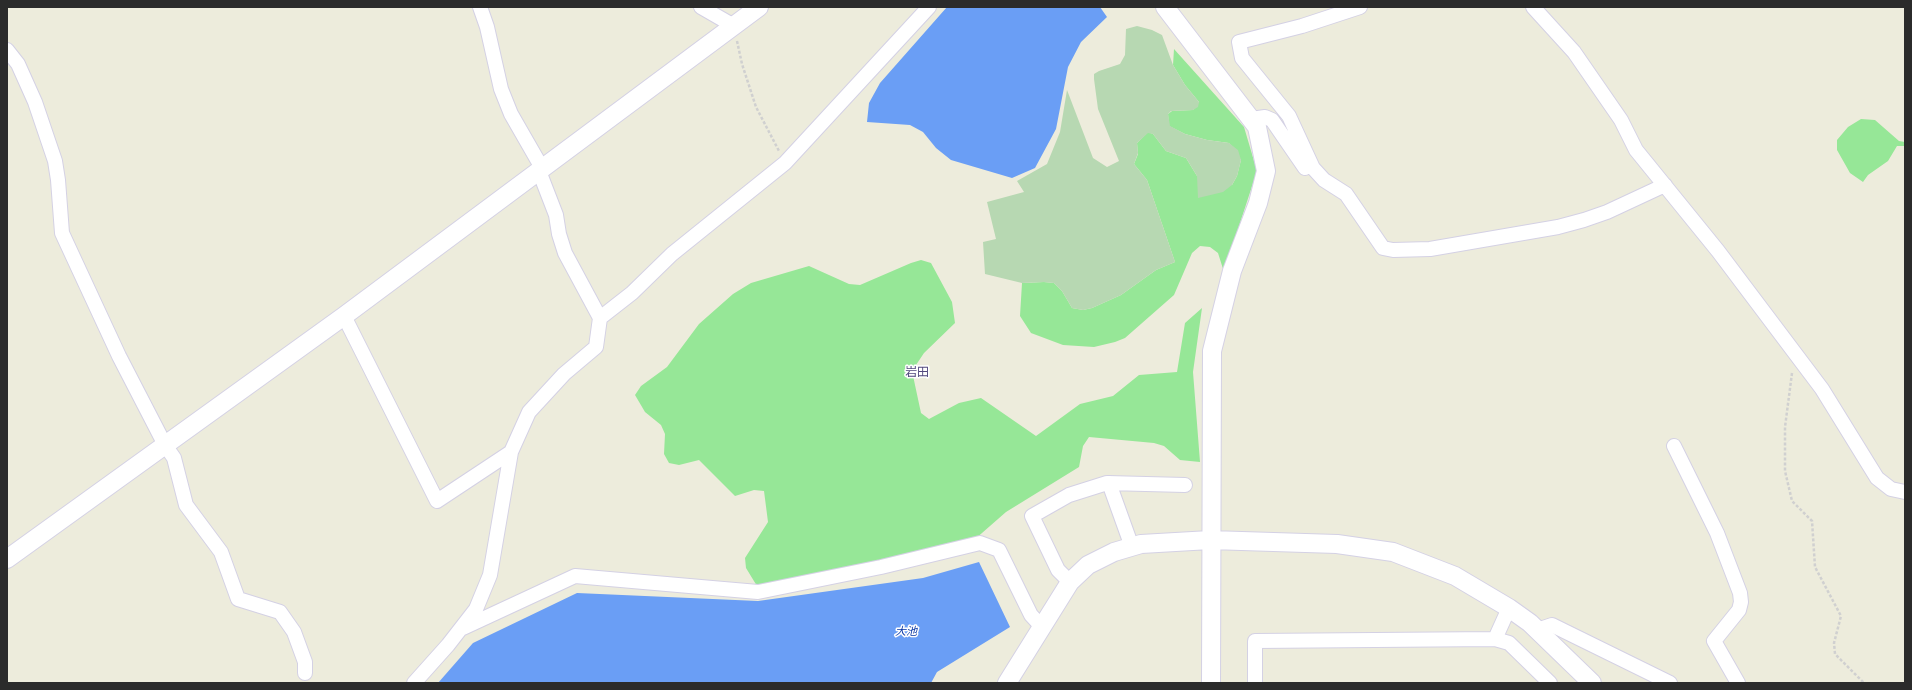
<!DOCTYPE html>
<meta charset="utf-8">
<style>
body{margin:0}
#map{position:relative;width:1912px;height:690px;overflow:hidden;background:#edecdc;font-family:"Noto Sans",sans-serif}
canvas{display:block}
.frame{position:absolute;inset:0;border:8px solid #2b2b2b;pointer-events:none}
</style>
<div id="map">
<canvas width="1912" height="690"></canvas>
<div class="frame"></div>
</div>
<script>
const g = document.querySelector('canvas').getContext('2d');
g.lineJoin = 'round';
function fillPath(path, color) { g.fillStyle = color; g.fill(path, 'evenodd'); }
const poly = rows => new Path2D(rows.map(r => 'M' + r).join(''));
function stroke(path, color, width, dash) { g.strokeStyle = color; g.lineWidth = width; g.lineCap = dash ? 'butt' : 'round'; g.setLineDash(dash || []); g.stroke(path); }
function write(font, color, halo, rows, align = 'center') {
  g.font = font + ' "Noto Sans","Noto Sans JP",sans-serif'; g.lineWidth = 3; g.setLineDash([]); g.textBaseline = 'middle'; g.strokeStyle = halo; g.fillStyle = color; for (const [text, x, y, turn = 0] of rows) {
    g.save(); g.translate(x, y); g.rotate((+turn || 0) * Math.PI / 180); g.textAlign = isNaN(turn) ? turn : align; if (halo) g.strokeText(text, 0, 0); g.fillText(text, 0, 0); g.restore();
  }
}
const green = poly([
 [1174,49,1244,127,1257,171,1224,272,1218,253,1210,247,1200,246,1192,253,1174,295,1125,338,1115,342,1094,347,1063,345,1031,333,1020,316,1022,283,1044,282,1054,283,1062,291,1072,308,1083,310,1092,308,1121,295,1156,270,1175,262,1147,180,1134,164,1138,154,1137,143,1148,132,1153,134,1166,151,1186,158,1197,176,1232,185,1237,176,1241,160,1229,143,1207,140,1185,134,1169,126,1168,114,1172,111,1193,110,1199,102,1185,85,1173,65],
 [1861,119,1875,120,1899,141,1905,142,1905,146,1897,146,1888,161,1868,175,1863,182,1850,173,1837,150,1837,140,1848,127],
 [921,260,931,263,952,302,955,323,924,353,912,371,921,413,929,419,959,403,981,398,1036,436,1080,404,1113,396,1139,375,1177,372,1185,323,1202,308,1193,372,1200,462,1180,460,1164,446,1154,443,1089,437,1083,446,1079,467,1006,512,974,540,757,586,746,568,745,558,768,522,764,491,754,490,735,496,699,460,679,465,669,463,664,454,665,434,661,425,645,412,635,395,641,386,667,367,699,324,733,294,751,283,809,266,849,284,860,285,911,263]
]);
const cemetery = poly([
 [1137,26,1152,30,1162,35,1173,65,1185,85,1199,102,1198,107,1193,110,1171,111,1168,114,1170,126,1185,134,1207,140,1229,143,1238,150,1241,160,1237,176,1232,185,1223,192,1198,198,1197,176,1186,158,1166,151,1153,134,1148,133,1137,143,1138,153,1134,164,1147,180,1175,262,1156,270,1121,295,1092,308,1083,310,1072,308,1062,291,1054,283,1044,282,1022,283,985,274,983,242,996,239,987,202,1024,192,1017,181,1047,164,1060,132,1067,90,1093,158,1107,167,1119,161,1098,109,1094,79,1094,74,1099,71,1120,64,1125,55,1126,29]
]);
const water = poly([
 [947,7,1100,7,1107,17,1081,42,1068,67,1056,129,1035,168,1012,178,951,160,936,148,923,132,910,125,867,122,869,103,880,83],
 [979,562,1010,627,937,672,931,683,438,683,473,643,577,593,758,601,923,578]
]);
const path = poly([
 [737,41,742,64,756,107,779,151],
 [1792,373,1785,427,1785,471,1792,501,1812,521,1815,567,1841,616,1834,643,1835,654,1864,683]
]);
const minor = poly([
 [480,7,487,27,501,89,511,114,542,168],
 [701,7,734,26],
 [1360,7,1302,26,1239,42,1242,58,1289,116,1313,168,1324,180,1346,194,1383,248,1393,250,1430,249,1558,227,1584,220,1607,212,1665,185],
 [1533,7,1574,52,1621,120,1636,150,1718,251,1822,389,1877,478,1891,489,1905,492],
 [7,50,18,64,35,102,55,161,58,180,62,233,119,356,165,445,174,458,186,505,221,552,238,599,280,612,294,632,305,662,305,673],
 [1251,119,1265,117,1272,120,1305,168],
 [539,171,556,215,559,234,565,253,600,318],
 [344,316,437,501,511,452],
 [1674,446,1717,533,1740,593,1741,602,1739,610,1714,641,1738,683],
 [1109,483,1132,547],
 [1070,582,1058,570,1032,516,1069,495,1107,483,1185,485],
 [463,628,575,576,758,592,881,567,980,543,999,550,1031,615,1042,627],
 [1537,630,1552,625,1670,683],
 [1495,639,1509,608],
 [414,683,448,645,476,609,490,575,511,452,529,412,564,374,596,347,600,318,632,293,672,254,785,163,929,7],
 [1255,683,1255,641,1495,639,1509,643,1550,683]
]);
const tertiary = poly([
 [1165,7,1257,127,1266,171,1258,203,1232,271,1212,351,1211,683],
 [7,559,344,316,759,7],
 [1007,683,1070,582,1088,565,1114,552,1141,544,1210,540,1337,544,1393,552,1455,576,1509,608,1530,623,1592,683]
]);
const waterNames = [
 ["大池",906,632]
];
const quarterNames = [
 ["岩田",917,373]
];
fillPath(green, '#96e797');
fillPath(cemetery, '#b7d8b2');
fillPath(water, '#6a9ef5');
stroke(minor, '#d4d1e4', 16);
stroke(tertiary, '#d4d1e4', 20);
stroke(path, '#d0d0d0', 2.5, [3, 2]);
stroke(minor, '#fff', 14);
stroke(tertiary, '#fff', 18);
write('italic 11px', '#0735a3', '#fff', waterNames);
write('12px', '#52497e', '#fff', quarterNames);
</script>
